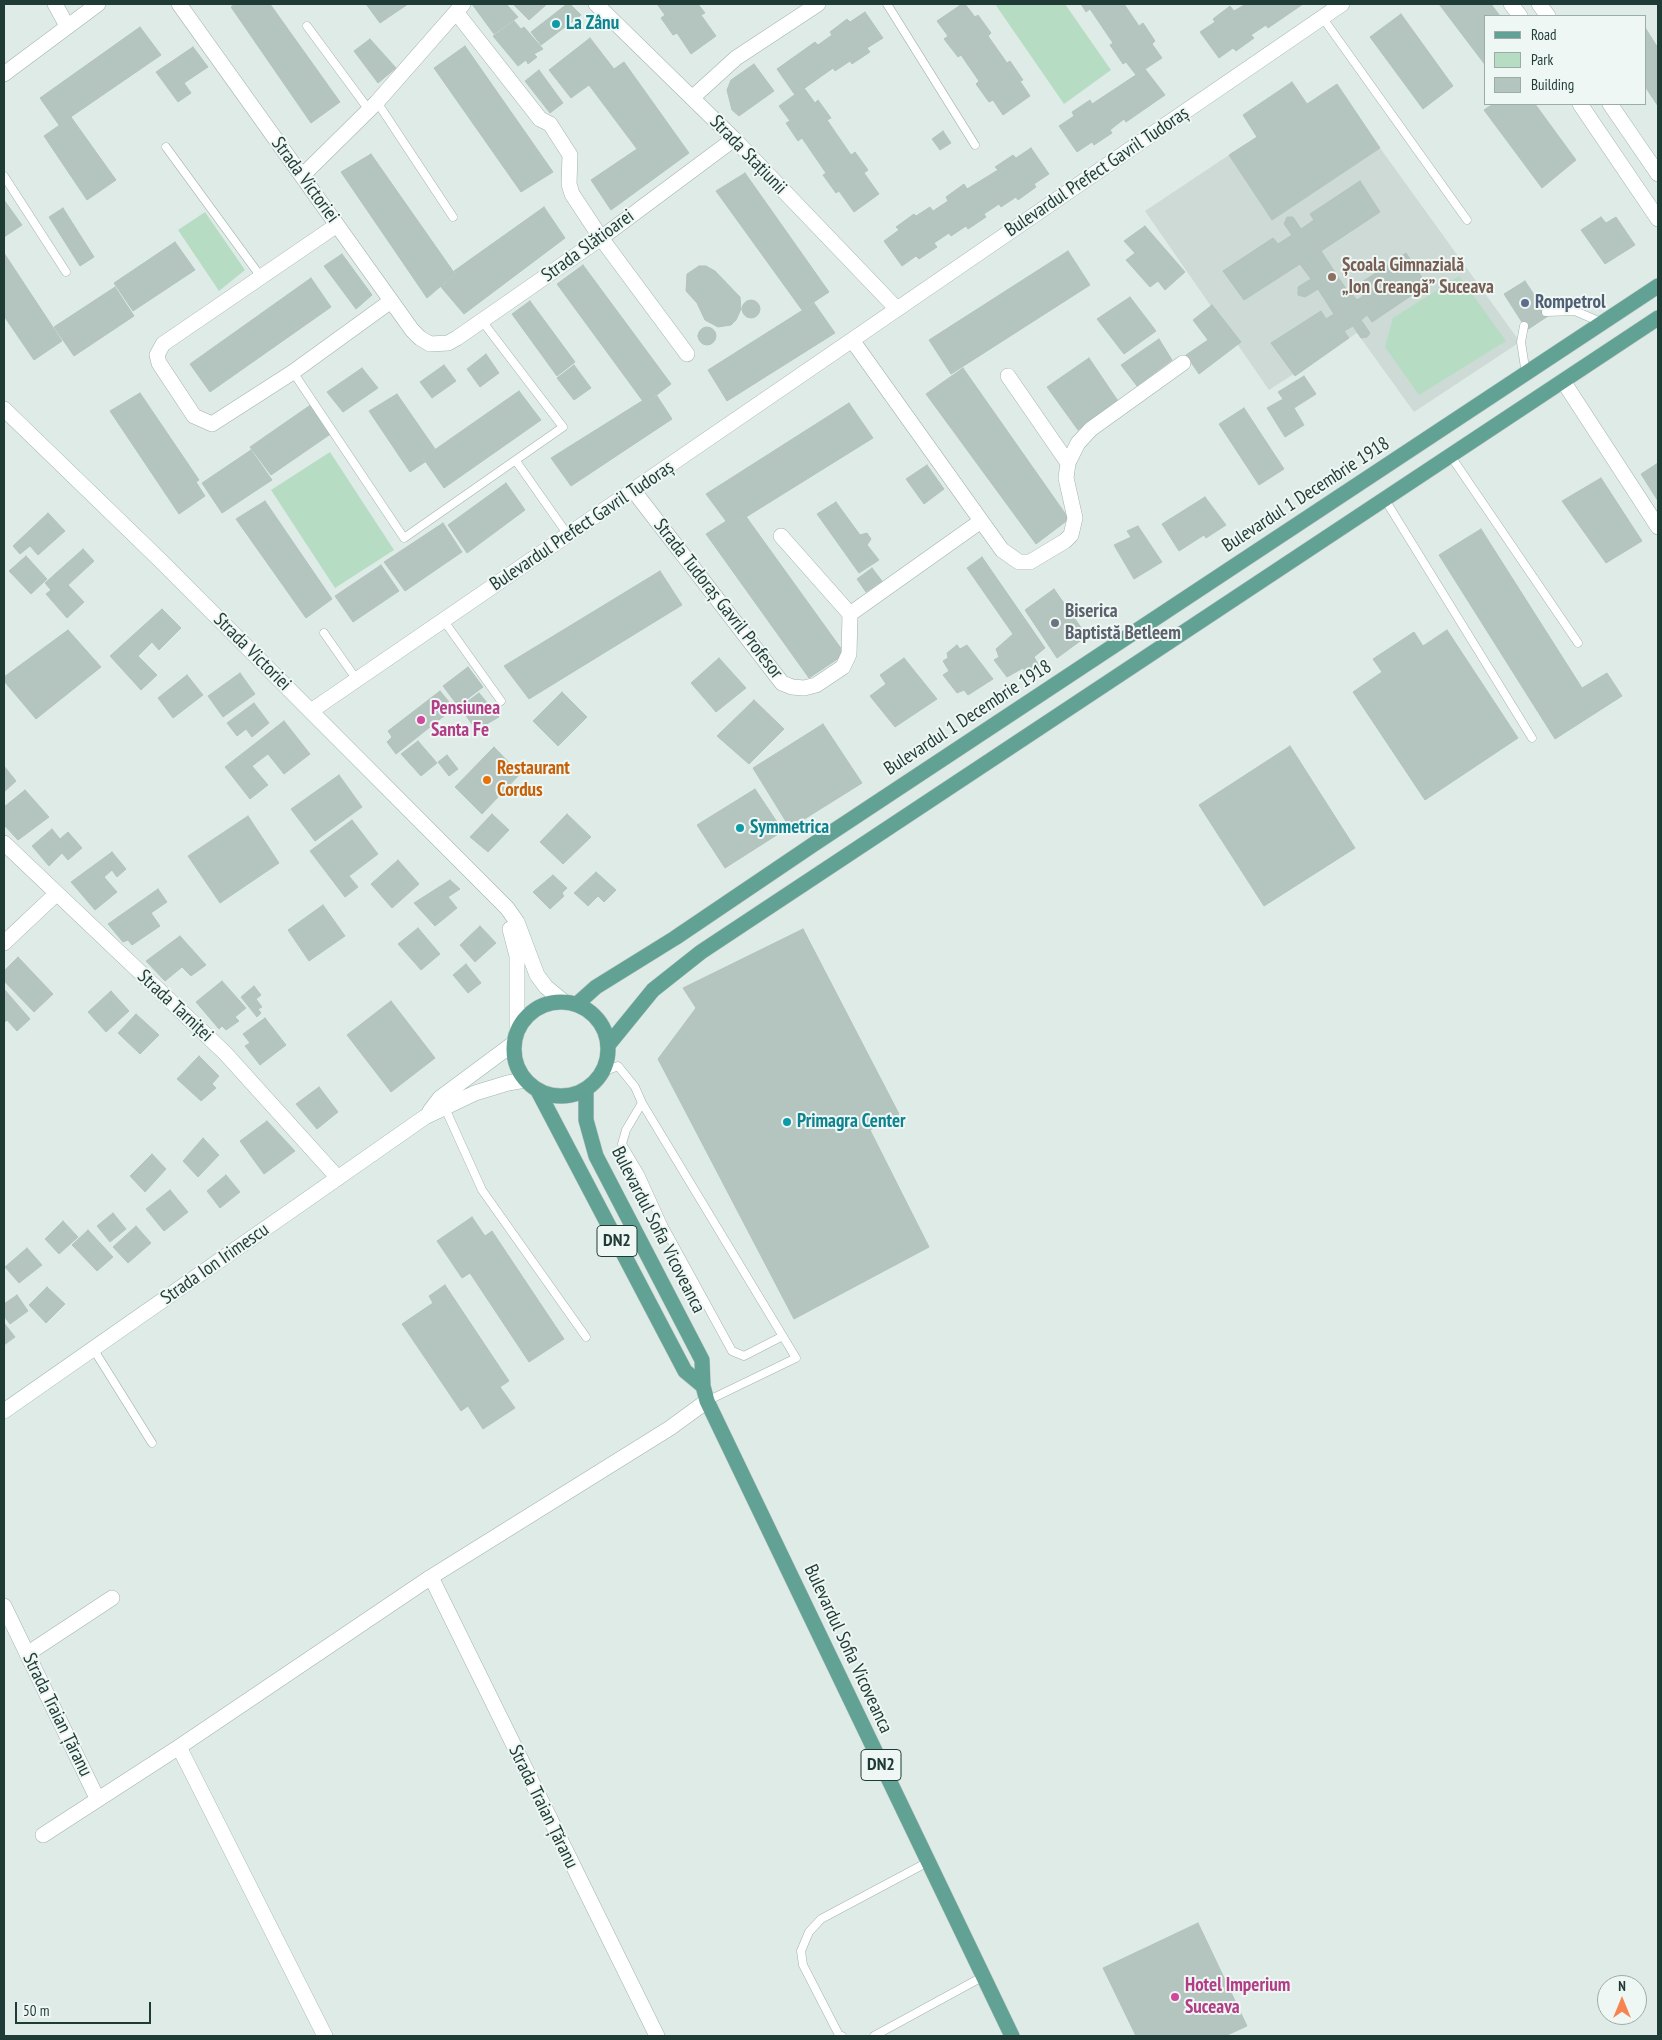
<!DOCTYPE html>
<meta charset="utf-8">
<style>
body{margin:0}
#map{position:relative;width:1662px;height:2040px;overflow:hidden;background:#dfebe6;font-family:"PT Sans Narrow",sans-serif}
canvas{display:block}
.frame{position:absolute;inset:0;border:5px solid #1f3b35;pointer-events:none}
.legend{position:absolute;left:1484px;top:15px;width:162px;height:90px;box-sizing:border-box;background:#eff7f4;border:1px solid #9caca8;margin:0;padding:6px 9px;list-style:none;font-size:15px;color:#1f3b35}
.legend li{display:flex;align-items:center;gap:10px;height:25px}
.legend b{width:25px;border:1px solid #9caca8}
.north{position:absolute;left:1597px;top:1975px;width:50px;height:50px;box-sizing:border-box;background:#eff7f4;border:1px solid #9caca8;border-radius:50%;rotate:0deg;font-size:14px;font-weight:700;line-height:20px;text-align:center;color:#1f3b35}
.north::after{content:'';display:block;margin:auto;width:18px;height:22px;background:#f68451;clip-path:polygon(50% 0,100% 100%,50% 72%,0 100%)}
.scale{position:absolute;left:15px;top:2002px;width:136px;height:22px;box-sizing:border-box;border:2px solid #1f3b35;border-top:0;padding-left:6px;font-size:15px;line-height:18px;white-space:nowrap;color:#1f3b35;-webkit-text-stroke:4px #eff7f4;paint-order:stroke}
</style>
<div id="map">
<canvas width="1662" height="2040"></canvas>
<div class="frame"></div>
<ul class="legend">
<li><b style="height:6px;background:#62a295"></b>Road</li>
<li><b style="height:14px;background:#b6ddc3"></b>Park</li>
<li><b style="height:14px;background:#b4c5bf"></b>Building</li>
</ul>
<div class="north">N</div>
<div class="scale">50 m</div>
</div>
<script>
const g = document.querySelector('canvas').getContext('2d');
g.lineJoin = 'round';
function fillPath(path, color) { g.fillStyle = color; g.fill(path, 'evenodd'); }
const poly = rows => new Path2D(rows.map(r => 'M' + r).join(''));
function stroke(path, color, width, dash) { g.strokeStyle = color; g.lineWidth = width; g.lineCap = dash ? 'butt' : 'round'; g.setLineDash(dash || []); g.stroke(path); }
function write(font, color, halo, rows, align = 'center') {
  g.font = font + ' "PT Sans Narrow",sans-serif'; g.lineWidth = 4; g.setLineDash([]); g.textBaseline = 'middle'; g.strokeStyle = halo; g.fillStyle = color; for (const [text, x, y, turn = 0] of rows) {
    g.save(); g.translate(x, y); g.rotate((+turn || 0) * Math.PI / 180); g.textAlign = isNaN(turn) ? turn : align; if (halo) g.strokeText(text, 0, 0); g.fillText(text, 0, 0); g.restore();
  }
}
const built = poly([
 [1380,148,1520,342,1414,412,1357,333,1269,390,1145,211,1229,155,1272,220]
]);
const green = poly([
 [995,4,1065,4,1111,70,1064,104],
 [205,212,245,270,219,291,178,230],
 [1459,276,1506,341,1419,395,1385,347,1393,318],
 [330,452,394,550,335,588,271,490]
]);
const building = poly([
 [235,4,270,4,340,102,311,123,231,7,235,4],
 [366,4,408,4,380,23,366,4],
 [472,4,506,4,518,17,494,34,472,4],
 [513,4,547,4,529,20,513,4],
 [567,4,570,4,581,15,541,45,531,32,567,4],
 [657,4,698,4,705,13,701,15,716,36,691,54,677,33,673,35,661,18,665,15,657,4],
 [962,4,965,4,975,17,978,15,991,33,988,36,1007,63,1010,61,1023,80,1020,81,1030,96,1003,115,993,100,989,102,976,84,979,81,961,55,958,57,944,39,948,36,937,21,962,4],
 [1081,4,1124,4,1139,26,1143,23,1155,41,1152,44,1162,58,1136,75,1126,62,1123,64,1110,45,1113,43,1090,9,1086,12,1081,4],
 [1246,4,1303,4,1268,28,1266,25,1251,35,1254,38,1236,51,1233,48,1219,58,1200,32,1215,22,1213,19,1230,6,1234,11,1246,4],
 [1439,4,1491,4,1500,16,1486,16,1486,66,1439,4],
 [865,12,883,38,867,48,870,52,852,64,850,61,835,71,833,68,795,95,777,69,815,42,818,45,832,35,830,32,847,19,850,22,865,12],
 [1401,14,1453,86,1423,109,1370,37,1401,14],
 [514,21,521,29,524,27,543,49,534,54,537,57,528,64,526,60,518,66,493,36,514,21],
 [140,27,161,55,59,125,40,98,140,27],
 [1646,29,1658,48,1658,106,1646,88,1646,29],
 [590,38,614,69,624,62,689,153,611,210,591,180,637,149,589,85,571,98,549,70,590,38],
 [370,39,396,68,378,83,354,51,370,39],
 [465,46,553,172,521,192,434,68,465,46],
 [193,47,208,67,184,83,191,93,178,102,156,72,193,47],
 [754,64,774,91,739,116,732,110,727,90,731,80,754,64],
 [1145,69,1165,95,1126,122,1124,119,1110,130,1112,133,1094,145,1092,142,1077,152,1059,126,1074,116,1072,112,1090,100,1092,104,1145,69],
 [539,70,563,103,550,113,525,81,539,70],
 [1292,82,1307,104,1337,84,1380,148,1272,220,1229,155,1257,137,1243,115,1292,82],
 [804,88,815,103,818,100,831,118,827,120,851,155,855,152,868,170,864,173,879,194,854,212,839,191,836,193,823,175,826,173,802,138,798,141,786,123,790,121,779,106,804,88],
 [1493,104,1535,104,1576,160,1542,188,1484,110,1493,104],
 [71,117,116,180,87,200,44,136,71,117],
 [943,131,951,143,940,150,932,139,943,131],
 [1031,148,1049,174,1034,184,1036,187,1018,200,1016,197,1001,207,999,204,984,214,986,217,968,229,966,226,951,236,949,233,934,243,937,247,919,259,916,256,902,266,884,241,899,230,896,227,914,214,916,216,930,207,933,211,948,201,946,197,964,184,967,189,998,170,995,167,1013,155,1016,158,1031,148],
 [371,154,455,274,427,298,341,172,371,154],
 [745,173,829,292,802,310,716,191,745,173],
 [1360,181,1380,212,1321,251,1350,295,1352,294,1357,300,1363,296,1356,286,1406,253,1427,285,1372,322,1367,315,1361,320,1370,333,1367,337,1361,338,1353,326,1344,331,1349,338,1295,376,1271,343,1321,311,1326,319,1334,314,1318,289,1305,297,1298,295,1298,287,1311,279,1300,264,1244,300,1223,271,1273,238,1278,244,1292,235,1284,224,1287,217,1293,217,1301,229,1314,220,1310,214,1360,181],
 [4,200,22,225,4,237,4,200],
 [544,207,565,238,464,314,441,287,456,274,454,271,544,207],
 [63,208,94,257,80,266,49,217,63,208],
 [1601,217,1606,223,1616,217,1635,245,1605,264,1581,230,1601,217],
 [1145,226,1185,272,1165,290,1158,281,1150,287,1126,260,1135,253,1124,241,1145,226],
 [175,242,195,270,133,311,114,283,175,242],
 [1068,251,1090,285,951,374,929,340,1068,251],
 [4,253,62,341,34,360,4,316,4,253],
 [342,254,372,295,356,309,324,266,342,254],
 [583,265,671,384,645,404,557,284,583,265],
 [699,266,706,266,715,271,740,297,741,309,736,320,731,325,718,327,705,320,697,303,686,291,687,274,699,266],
 [311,278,331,307,210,392,190,364,311,278],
 [1525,281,1548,316,1527,330,1504,294,1525,281],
 [115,287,134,316,74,356,54,327,115,287],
 [1130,297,1156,331,1124,354,1097,319,1130,297],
 '742 309a9 9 0 1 1 18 0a9 9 0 1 1-18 0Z',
 [530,301,575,362,557,376,512,314,530,301],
 [814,303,835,333,727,401,708,370,814,303],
 [1212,305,1241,342,1199,374,1186,355,1208,340,1193,320,1212,305],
 '698 336a9 9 0 1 1 18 0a9 9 0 1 1-18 0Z',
 [1159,339,1172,360,1137,386,1121,365,1159,339],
 [486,354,499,373,480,387,467,369,486,354],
 [1089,358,1118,401,1078,430,1047,387,1089,358],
 [444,365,456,381,432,398,420,382,444,365],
 [574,365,591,388,574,400,557,378,574,365],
 [362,368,378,388,343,412,327,392,362,368],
 [963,368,1069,519,1036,544,926,394,963,368],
 [1304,376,1316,394,1294,408,1304,425,1285,437,1267,408,1283,399,1278,392,1304,376],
 [519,391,541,420,444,488,423,458,519,391],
 [140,393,199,480,196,482,205,496,179,514,110,411,140,393],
 [397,394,435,449,422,458,425,462,410,472,369,411,397,394],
 [657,396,672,419,571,486,551,458,642,401,645,404,657,396],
 [849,403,873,438,746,517,742,511,726,521,706,494,849,403],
 [312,404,332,433,271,475,250,447,312,404],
 [1244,408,1284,469,1259,485,1219,424,1244,408],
 [251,450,272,480,222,513,202,483,251,450],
 [1658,463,1658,501,1641,474,1658,463],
 [927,465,944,489,924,504,906,479,927,465],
 [1601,478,1642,541,1606,563,1562,501,1601,478],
 [506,483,525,510,467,553,448,525,506,483],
 [1205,497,1226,525,1206,538,1204,535,1179,551,1162,524,1205,497],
 [265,501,332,599,306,618,236,519,265,501],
 [836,502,860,535,867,533,871,539,867,545,879,560,859,573,817,514,836,502],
 [742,511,845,654,809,678,706,534,742,511],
 [48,513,65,531,38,555,30,546,20,554,13,546,48,513],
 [443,523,462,552,405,591,384,562,443,523],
 [1138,526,1162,562,1134,579,1114,545,1131,537,1127,531,1138,526],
 [1481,529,1582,688,1607,673,1622,696,1555,739,1439,555,1481,529],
 [83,549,94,561,68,585,84,602,67,618,46,594,51,590,45,583,83,549],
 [26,556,47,579,31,594,9,571,26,556],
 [982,557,1045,648,1034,657,1040,667,1028,675,1023,668,1007,677,994,660,999,657,996,649,1013,634,967,568,982,557],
 [381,565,399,591,353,622,335,596,381,565],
 [872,568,882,581,866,592,857,579,872,568],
 [660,571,682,605,529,699,504,666,660,571],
 [1054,589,1087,636,1057,658,1025,610,1054,589],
 [162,609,181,628,159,650,152,642,138,656,157,675,141,690,110,656,162,609],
 [68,630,101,667,36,719,4,681,4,677,68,630],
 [1447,630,1518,738,1425,800,1353,692,1382,672,1373,659,1414,632,1423,646,1447,630],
 [957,645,960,649,967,645,993,679,968,695,964,690,957,693,943,675,949,671,943,661,948,658,947,653,957,645],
 [719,658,746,688,716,712,691,683,719,658],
 [904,658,937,699,895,727,870,696,886,684,880,675,904,658],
 [468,667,483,687,458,706,443,686,468,667],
 [240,673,255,694,223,717,208,696,240,673],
 [187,675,203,695,173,718,158,698,187,675],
 [440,691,454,708,396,754,387,742,392,737,388,731,440,691],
 [562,692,587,717,558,746,533,721,562,692],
 [479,693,499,717,476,730,460,707,479,693],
 [754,700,784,729,749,764,717,736,754,700],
 [254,703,269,723,252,737,246,729,237,736,227,723,254,703],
 [284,721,310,754,284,774,268,754,252,766,268,785,250,799,225,767,284,721],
 [823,724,862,783,790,828,753,768,823,724],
 [418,741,437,763,421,776,401,754,418,741],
 [1290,746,1355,848,1264,906,1199,805,1290,746],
 [494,747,520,774,482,814,455,787,494,747],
 [447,755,458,769,449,776,438,762,447,755],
 [4,766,16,781,4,792,4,766],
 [339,775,362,807,315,841,291,809,339,775],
 [755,789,783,831,725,868,697,825,755,789],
 [25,790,49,817,18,840,4,825,4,807,25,790],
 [492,814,509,830,488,852,470,837,492,814],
 [567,814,591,837,563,864,540,842,567,814],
 [248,816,279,863,220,903,188,856,248,816],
 [352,820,378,854,349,876,358,887,345,897,310,851,352,820],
 [52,829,60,839,68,832,82,848,68,860,62,853,49,866,32,846,52,829],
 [112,852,126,869,117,877,112,870,104,877,117,892,95,910,71,882,112,852],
 [398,860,419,884,392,908,371,884,398,860],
 [596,872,616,890,604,902,598,896,588,906,574,893,596,872],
 [553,875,567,888,562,893,564,896,550,909,533,892,553,875],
 [450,880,460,889,448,897,457,908,435,926,414,903,450,880],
 [158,889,167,902,151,913,160,926,132,945,128,940,123,942,108,924,158,889],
 [323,905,345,936,309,961,288,930,323,905],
 [480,926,496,943,475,962,460,945,480,926],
 [418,928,440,954,421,970,398,944,418,928],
 [803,929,899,1114,870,1130,929,1247,794,1319,658,1059,696,1008,683,988,803,929],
 [180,936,206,965,191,976,182,967,165,981,146,961,180,936],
 [18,957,53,994,34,1012,4,981,4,971,18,957],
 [466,964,481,983,468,993,453,975,466,964],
 [222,981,246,1008,235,1017,239,1021,226,1030,222,1026,219,1029,196,1002,222,981],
 [254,986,261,995,256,999,262,1007,258,1009,261,1013,257,1017,241,997,254,986],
 [4,989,30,1019,17,1031,7,1020,4,1023,4,989],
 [111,991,129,1011,106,1032,88,1012,111,991],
 [391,1001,435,1058,391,1092,347,1035,391,1001],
 [136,1014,159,1035,140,1054,118,1033,136,1014],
 [265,1018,286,1045,260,1065,245,1046,250,1043,243,1034,265,1018],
 [199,1056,219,1076,212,1084,216,1088,201,1101,177,1079,199,1056],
 [319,1087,338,1112,317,1129,296,1104,319,1087],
 [267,1121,295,1151,264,1174,240,1141,267,1121],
 [203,1138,219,1155,198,1177,183,1161,203,1138],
 [152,1154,166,1169,145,1192,130,1176,152,1154],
 [226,1175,240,1192,220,1208,207,1191,226,1175],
 [170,1190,188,1212,164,1231,146,1209,170,1190],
 [113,1213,126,1229,110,1242,97,1226,113,1213],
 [472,1217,485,1236,492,1231,564,1339,529,1362,470,1273,462,1278,437,1241,472,1217],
 [63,1221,78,1237,59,1254,45,1239,63,1221],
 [136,1226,151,1243,128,1263,113,1247,136,1226],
 [88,1230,113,1257,97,1271,72,1245,88,1230],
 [27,1248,42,1265,19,1283,5,1267,27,1248],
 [445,1285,509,1381,500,1387,515,1408,483,1429,468,1406,461,1411,402,1324,433,1303,429,1296,445,1285],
 [47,1287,65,1304,46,1323,29,1305,47,1287],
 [17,1295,28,1311,10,1324,4,1316,4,1304,17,1295],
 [4,1323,15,1337,4,1345,4,1323],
 [1198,1923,1247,2026,1225,2036,1136,2036,1103,1968,1198,1923]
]);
const lane = poly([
 [887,4,975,145],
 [1322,17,1467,220],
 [307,26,369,110],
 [377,102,453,217],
 [166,147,261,277],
 [4,176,66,272],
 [1546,312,1575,311,1603,323],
 [1524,326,1521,342,1526,374],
 [293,372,404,538,563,427,482,321],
 [1450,455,1578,643],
 [516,461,568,535],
 [1384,498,1532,738],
 [444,621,501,701],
 [324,633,357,680],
 [603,1072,618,1066,635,1087,642,1103,626,1130,622,1144,640,1174,664,1227,732,1351,744,1356,781,1337],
 [642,1103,796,1358,707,1401],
 [444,1106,482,1190,586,1337],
 [94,1350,152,1443],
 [842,2036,839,2035,803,1965,801,1951,809,1932,821,1919,928,1862],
 [874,2036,984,1976]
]);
const street = poly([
 [55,4,67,26],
 [179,4,412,330,420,338,430,344,448,343,457,338,601,238,734,139],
 [596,4,734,139,897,309],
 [1511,4,1520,16],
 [1539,4,1548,16],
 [456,12,540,119,550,124,570,155,569,184,572,194,601,238,687,354],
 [4,74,98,4],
 [692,98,736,58,818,4],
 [1580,104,1658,219],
 [1610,104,1658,174],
 [302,176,377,102,463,4],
 [337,225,163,344,157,355,159,363,194,416,212,424,293,372,391,301],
 [852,340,1002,550,1019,562,1030,562,1065,541,1071,535,1075,518,1066,478,1068,463,1078,443,1091,429,1183,363],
 [1008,376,1068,463],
 [1563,381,1658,527],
 [633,490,782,683,792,687,804,688,816,685,843,667,849,654,850,614,781,536],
 [850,614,981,521],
 [311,711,1342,4],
 [4,843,225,1053,338,1178],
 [4,943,56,894],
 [431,1577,657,2036],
 [4,1606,97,1798],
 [27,1654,112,1598],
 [179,1747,325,2036],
 [43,1835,179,1747,431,1577,670,1428,707,1401]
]);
const secondary = poly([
 [4,409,161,561,507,908,517,922,537,975,546,987,564,1002],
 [510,929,517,956,517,1030],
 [430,1111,440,1098,514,1043],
 [4,1411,425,1117,475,1093,508,1083,525,1080]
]);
const primary = poly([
 '514 1049a47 47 0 1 1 94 0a47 47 0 1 1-94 0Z',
 [577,1004,596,987,675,938,814,844,1658,286],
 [609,1044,653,990,701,952,1658,318],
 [586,1090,586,1120,596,1156,702,1360,703,1386,707,1401,1012,2036],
 [538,1091,685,1371,703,1386]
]);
const markers = [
 [556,24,5,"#0f9aa8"],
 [1332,277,5,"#8d6e63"],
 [1525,303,5,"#5c6f8a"],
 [1055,623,5,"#6b7280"],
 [421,720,5,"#d1479c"],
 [487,780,5,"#e8710a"],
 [740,828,5,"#0f9aa8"],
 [787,1122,5,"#0f9aa8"],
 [1175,1997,5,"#d1479c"]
];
const shields = [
 [617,1241,40],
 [881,1765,40]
];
const shieldNames = [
 ["DN2",617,1241],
 ["DN2",881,1765]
];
const cultureNames = [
 ["La Zânu",566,24],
 ["Symmetrica",750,828],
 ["Primagra Center",797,1122]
];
const streetNames = [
 ["Strada Stațiunii",748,155,46],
 ["Bulevardul Prefect Gavril Tudoraș",1097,172,-34],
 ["Strada Victoriei",305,180,54],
 ["Strada Slătioarei",588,246,-36],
 ["Bulevardul 1 Decembrie 1918",1306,495,-33],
 ["Bulevardul Prefect Gavril Tudoraș",582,526,-34],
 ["Strada Tudoraș Gavril Profesor",718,599,52],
 ["Strada Victoriei",252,652,45],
 ["Bulevardul 1 Decembrie 1918",968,718,-33],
 ["Strada Tarniței",175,1006,43],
 ["Bulevardul Sofia Vicoveanca",658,1230,63],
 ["Strada Ion Irimescu",215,1264,-35],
 ["Bulevardul Sofia Vicoveanca",848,1649,65],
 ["Strada Traian Țăranu",57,1715,64],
 ["Strada Traian Țăranu",543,1807,64]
];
const educationNames = [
 ["Școala Gimnazială",1342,266],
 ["„Ion Creangă” Suceava",1342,288]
];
const serviceNames = [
 ["Rompetrol",1535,303]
];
const worshipNames = [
 ["Biserica",1065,612],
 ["Baptistă Betleem",1065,634]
];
const hotelNames = [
 ["Pensiunea",431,709],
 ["Santa Fe",431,731],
 ["Hotel Imperium",1185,1986],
 ["Suceava",1185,2008]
];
const foodNames = [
 ["Restaurant",497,769],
 ["Cordus",497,791]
];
fillPath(built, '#cddad5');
fillPath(green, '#b6ddc3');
fillPath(building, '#b4c5bf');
stroke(building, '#b1c4bd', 1);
stroke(lane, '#a2b3ad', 9);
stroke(street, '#a2b3ad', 16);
stroke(secondary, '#9db7af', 16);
stroke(primary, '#c0c8c6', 16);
stroke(lane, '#fff', 8);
stroke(street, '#fff', 15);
stroke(secondary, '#fff', 15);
stroke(primary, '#62a295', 15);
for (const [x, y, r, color] of markers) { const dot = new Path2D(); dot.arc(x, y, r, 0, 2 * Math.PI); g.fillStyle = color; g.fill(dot); stroke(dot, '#eff7f4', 2); }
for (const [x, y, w] of shields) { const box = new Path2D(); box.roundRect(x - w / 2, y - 15.5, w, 31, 4); g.fillStyle = '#eff7f4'; g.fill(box); stroke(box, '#1f3b35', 1); }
write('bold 18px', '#1f3b35', null, shieldNames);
write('bold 19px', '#0d838f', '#eff7f4', cultureNames, 'left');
write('19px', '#1f3b35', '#eff7f4', streetNames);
write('bold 19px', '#785e54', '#eff7f4', educationNames, 'left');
write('bold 19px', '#4e5e75', '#eff7f4', serviceNames, 'left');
write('bold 19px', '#5b616d', '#eff7f4', worshipNames, 'left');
write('bold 19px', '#b23c85', '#eff7f4', hotelNames, 'left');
write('bold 19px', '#c56008', '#eff7f4', foodNames, 'left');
</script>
